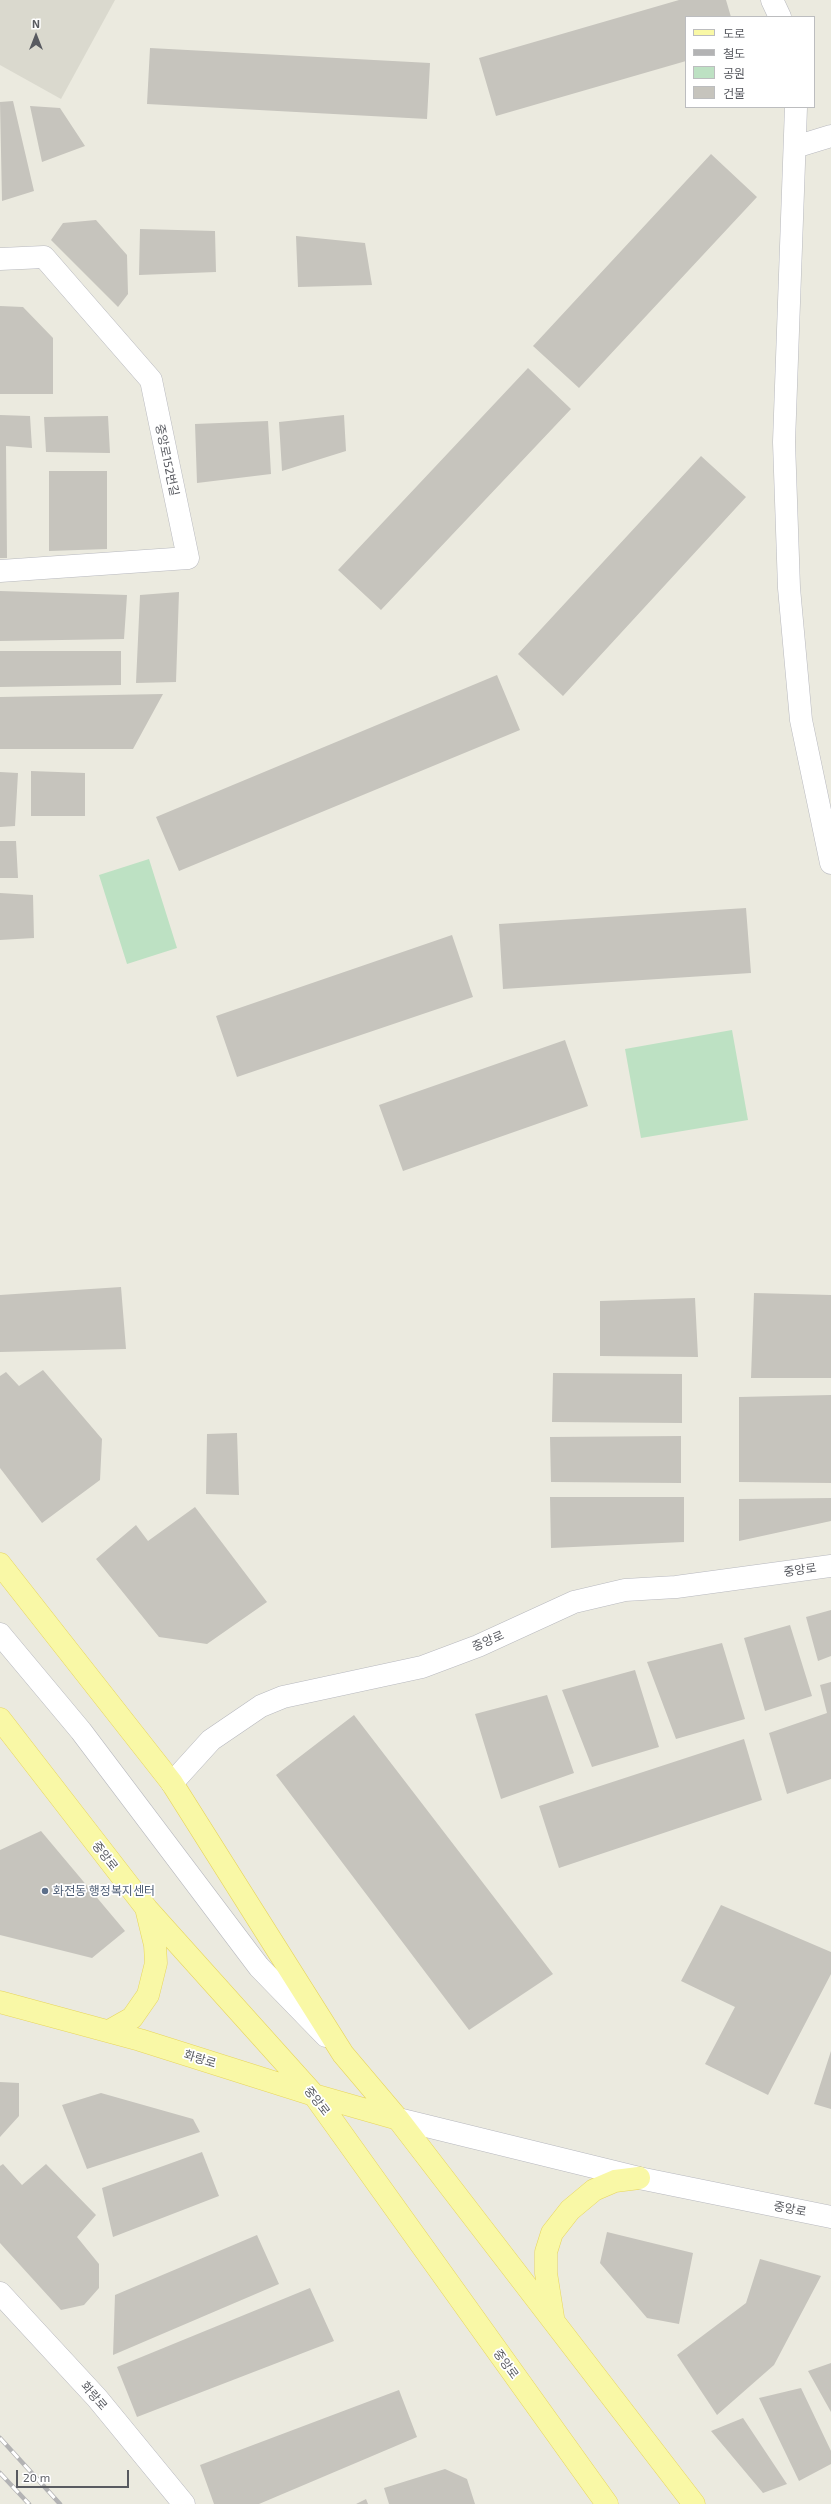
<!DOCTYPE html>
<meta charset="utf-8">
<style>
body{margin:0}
#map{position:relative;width:831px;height:2504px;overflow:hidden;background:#ebeadf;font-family:"Exo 2","Noto Sans KR",sans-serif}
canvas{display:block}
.legend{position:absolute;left:685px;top:16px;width:130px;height:92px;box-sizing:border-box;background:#fff;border:1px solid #bcbdbf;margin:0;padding:5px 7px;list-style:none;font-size:12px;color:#585a60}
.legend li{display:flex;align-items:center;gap:8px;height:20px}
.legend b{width:20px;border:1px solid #bcbdbf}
.north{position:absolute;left:16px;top:16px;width:40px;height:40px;-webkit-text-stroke:3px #fff;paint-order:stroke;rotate:0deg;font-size:11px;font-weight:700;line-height:16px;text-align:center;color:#585a60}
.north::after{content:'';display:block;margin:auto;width:14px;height:18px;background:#585a60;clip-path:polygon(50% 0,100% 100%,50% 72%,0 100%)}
.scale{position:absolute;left:16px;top:2470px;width:113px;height:18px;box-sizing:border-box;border:2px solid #585a60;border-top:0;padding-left:5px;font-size:12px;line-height:14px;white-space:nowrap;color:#585a60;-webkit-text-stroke:3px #fff;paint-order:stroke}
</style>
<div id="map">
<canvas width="831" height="2504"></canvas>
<ul class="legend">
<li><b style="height:5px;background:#f9f8a6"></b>도로</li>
<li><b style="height:5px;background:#b3b3b4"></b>철도</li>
<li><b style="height:11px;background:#bde1c3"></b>공원</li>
<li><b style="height:11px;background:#c6c4bd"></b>건물</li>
</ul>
<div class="north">N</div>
<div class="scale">20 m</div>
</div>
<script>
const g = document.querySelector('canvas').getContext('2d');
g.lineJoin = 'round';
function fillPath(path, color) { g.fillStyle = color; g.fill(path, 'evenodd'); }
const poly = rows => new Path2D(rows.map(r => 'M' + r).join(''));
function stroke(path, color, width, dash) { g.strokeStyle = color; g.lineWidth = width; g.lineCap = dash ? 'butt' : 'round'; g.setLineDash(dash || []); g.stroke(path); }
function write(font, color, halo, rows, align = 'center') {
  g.font = font + ' "Exo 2","Noto Sans KR",sans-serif'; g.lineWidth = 3.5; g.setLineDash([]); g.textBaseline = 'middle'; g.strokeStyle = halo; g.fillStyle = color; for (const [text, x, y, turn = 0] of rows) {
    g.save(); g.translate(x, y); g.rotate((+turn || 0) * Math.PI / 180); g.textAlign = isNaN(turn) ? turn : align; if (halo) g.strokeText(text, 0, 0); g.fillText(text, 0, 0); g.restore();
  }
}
const education = poly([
 [0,0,115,0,61,99,0,65]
]);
const green = poly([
 [149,859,177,948,127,964,99,875],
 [732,1030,748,1120,641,1138,625,1049]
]);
const building = poly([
 [679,0,726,0,731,17,686,17,686,61,496,116,479,58],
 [150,48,430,63,427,119,147,104],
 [13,101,34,191,2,201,0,102],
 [30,106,60,108,85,146,42,162],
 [711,154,757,197,579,388,533,346],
 [96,220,127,255,128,294,118,307,51,240,63,223],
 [140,229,215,231,216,272,139,275],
 [296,236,365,243,372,285,298,287],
 [0,306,23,307,53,338,53,394,0,394],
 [528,368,571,409,381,610,338,570],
 [0,415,30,416,32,448,6,446,7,558,0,558],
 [344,415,346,451,282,471,279,422],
 [108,416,110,453,46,452,44,417],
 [268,421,271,474,197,483,195,424],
 [701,456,746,497,563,696,518,654],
 [49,471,107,471,107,549,49,551],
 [0,591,127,595,124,639,0,641],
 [179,592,176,682,136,683,140,595],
 [0,651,121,651,121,685,0,687],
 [497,675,520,730,179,871,156,817],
 [163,694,133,749,0,749,0,697],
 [31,771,85,773,85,816,31,816],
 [0,772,18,773,15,826,0,827],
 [0,841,16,841,18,878,0,878],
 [0,893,33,895,34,938,0,940],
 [746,908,751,973,503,989,499,924],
 [452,935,473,997,237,1077,216,1016],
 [565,1040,588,1106,403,1171,379,1105],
 [121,1287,126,1349,0,1352,0,1295],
 [754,1293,831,1295,831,1378,751,1378],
 [695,1298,698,1357,600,1356,600,1301],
 [43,1370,102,1439,100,1480,42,1523,0,1468,0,1376,6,1372,19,1386],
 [553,1373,682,1374,682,1423,552,1422],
 [831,1395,831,1483,739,1482,739,1397],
 [237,1433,239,1495,206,1494,207,1434],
 [681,1436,681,1483,551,1482,550,1437],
 [550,1497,684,1497,684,1542,551,1548],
 [831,1498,831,1521,739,1541,739,1499],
 [195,1507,267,1602,207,1644,159,1637,96,1559,136,1525,148,1541],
 [831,1610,831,1656,818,1661,806,1617],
 [790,1625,812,1696,765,1711,744,1638],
 [722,1643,745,1719,676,1739,647,1662],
 [635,1670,659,1747,592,1767,562,1690],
 [831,1682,831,1779,787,1794,769,1733,827,1713,820,1685],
 [547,1695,574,1773,501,1799,475,1714],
 [354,1715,553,1974,469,2030,276,1775],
 [744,1739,762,1800,559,1868,539,1806],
 [41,1831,125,1931,92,1958,0,1935,0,1850],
 [721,1905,831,1952,831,1974,768,2095,705,2064,735,2007,681,1981],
 [831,2051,831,2109,814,2104],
 [0,2082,19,2083,19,2116,0,2137],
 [101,2093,193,2119,200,2132,87,2169,62,2105],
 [202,2152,219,2196,113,2237,102,2188],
 [3,2164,22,2185,46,2164,96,2215,77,2237,99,2264,99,2288,84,2305,61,2310,0,2243,0,2166],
 [607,2232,693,2253,679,2324,647,2318,600,2263],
 [257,2235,279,2284,113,2355,115,2295],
 [760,2259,821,2276,774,2365,717,2415,677,2355,746,2303],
 [310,2288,334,2341,137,2417,117,2367],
 [831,2363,831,2412,808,2371],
 [801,2388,831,2451,831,2464,799,2481,759,2398],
 [399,2390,417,2437,259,2504,214,2504,200,2465],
 [743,2418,787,2484,763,2493,711,2431],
 [445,2469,467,2479,475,2504,389,2504,384,2488],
 [366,2499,368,2504,356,2504]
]);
const minor = poly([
 [772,0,780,17],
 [796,107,784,442,789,588,801,720,831,863],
 [795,147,831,136],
 [0,259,44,257,151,380,188,558,0,571],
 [0,1634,81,1731,259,1967,326,2036],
 [172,1783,211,1740,261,1706,283,1697,422,1667,478,1646,574,1602,625,1590,676,1587,831,1566],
 [398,2119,639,2178,831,2217],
 [0,2293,97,2398,184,2504]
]);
const major = poly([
 [0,1564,172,1783,343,2054,398,2119,694,2504],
 [0,1719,147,1909,314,2095,607,2504],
 [0,2002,140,2040,314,2095,398,2119],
 [109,2031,132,2018,148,1995,156,1963,155,1945,147,1912],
 [553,2317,546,2273,546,2252,552,2233,570,2210,594,2190,615,2181,639,2178]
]);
const rail = poly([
 [0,2438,60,2504],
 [0,2473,29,2504]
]);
const markers = [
 [45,1891,4,"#5c6f8a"]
];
const streetNames = [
 ["중앙로152번길",167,460,78],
 ["중앙로",800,1570,-8],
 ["중앙로",488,1641,-23],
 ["중앙로",105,1856,52],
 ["화랑로",200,2059,17],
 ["중앙로",317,2101,52],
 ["중앙로",790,2209,11],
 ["중앙로",506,2364,54],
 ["화랑로",94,2396,49]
];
const serviceNames = [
 ["화전동 행정복지센터",53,1891]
];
fillPath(education, '#dad9ce');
fillPath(green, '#bde1c3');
fillPath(building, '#c6c4bd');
stroke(minor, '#b7b8be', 23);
stroke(major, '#e7d55c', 23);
stroke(minor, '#fff', 22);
stroke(major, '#f9f8a6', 22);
stroke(rail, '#b3b3b4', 4.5);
stroke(rail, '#fff', 3, [9]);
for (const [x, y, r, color] of markers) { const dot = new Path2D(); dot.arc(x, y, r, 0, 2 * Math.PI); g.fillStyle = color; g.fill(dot); stroke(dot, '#fff', 1.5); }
write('12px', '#585a60', '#fff', streetNames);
write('12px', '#4e5e75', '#fff', serviceNames, 'left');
</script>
